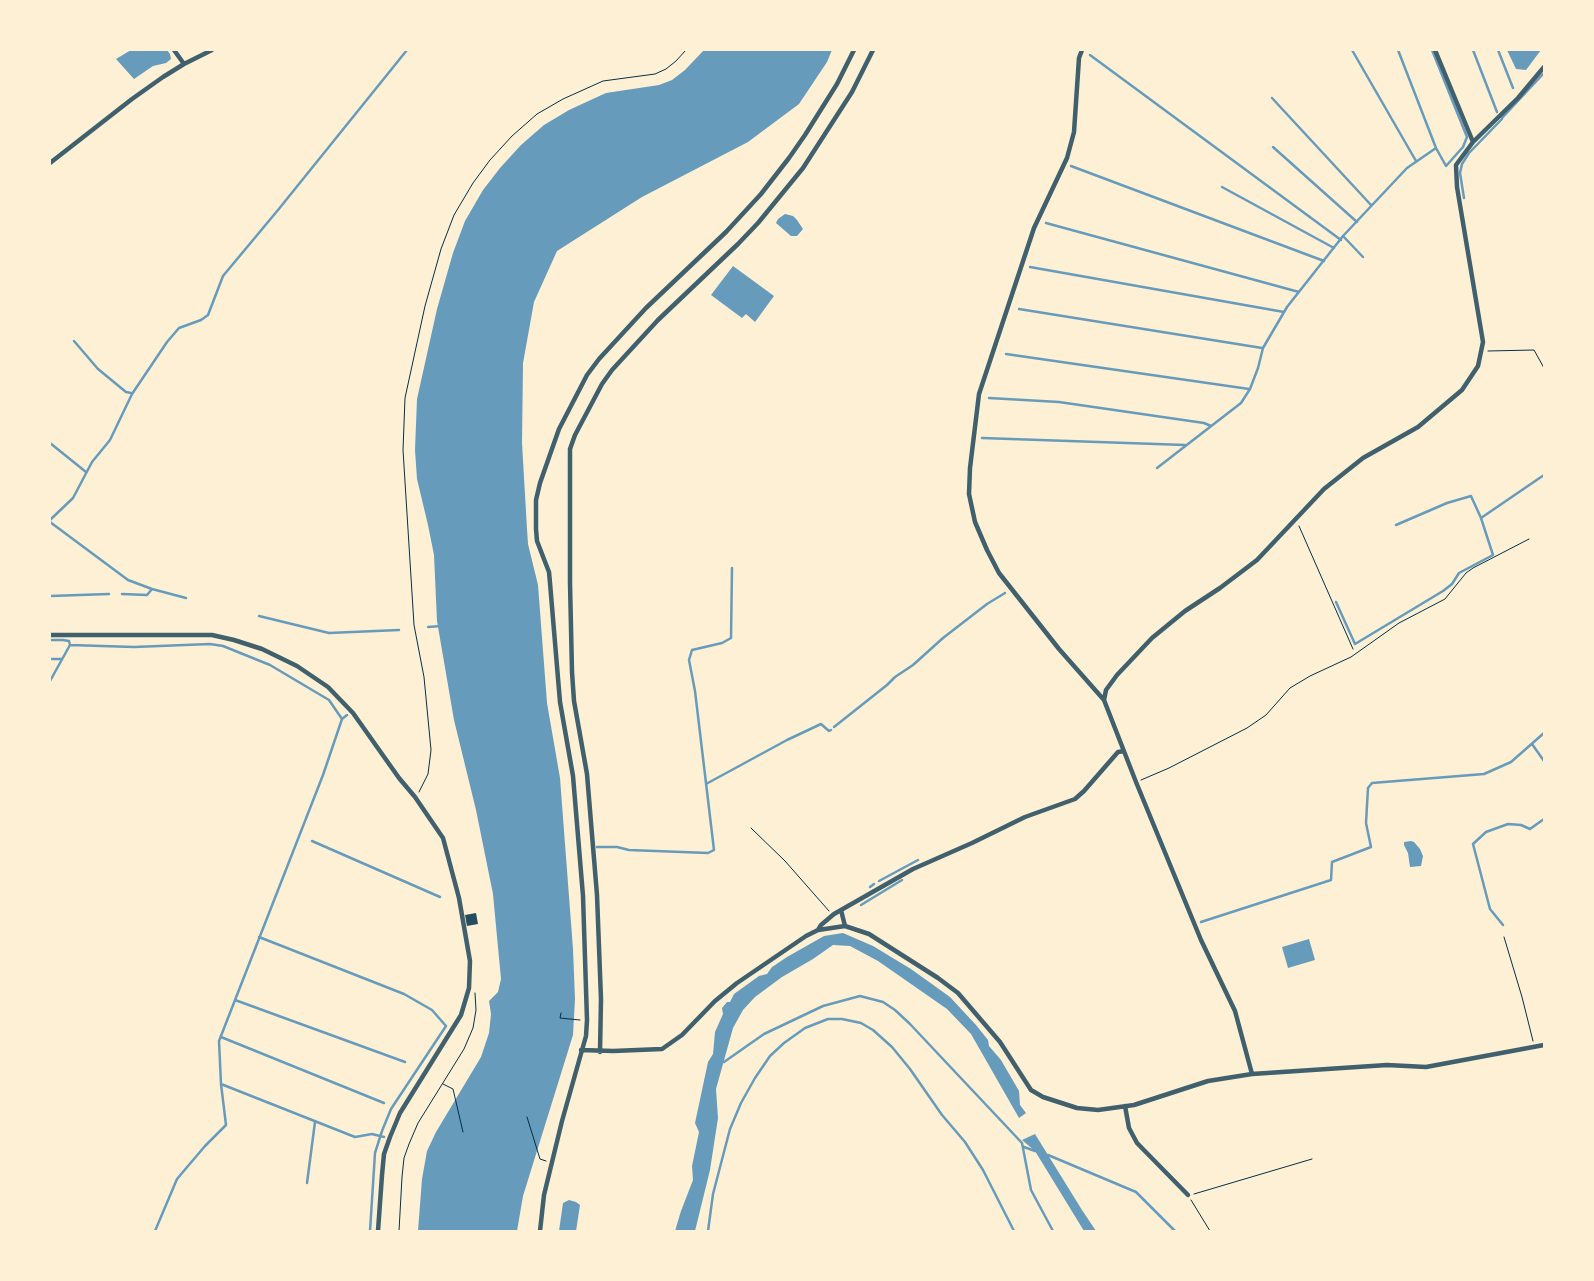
<!DOCTYPE html>
<style>
body{margin:0}
#map{position:relative;width:1594px;height:1281px;overflow:hidden;background:#fdf0d5;font-family:"Golos Text",sans-serif}
canvas{display:block}
.frame{position:absolute;inset:0;border:51px solid #fdf0d5;pointer-events:none}
</style>
<div id="map">
<canvas width="1594" height="1281"></canvas>
<div class="frame"></div>
</div>
<script>
const g = document.querySelector('canvas').getContext('2d');
g.lineJoin = 'round';
function fillPath(path, color) { g.fillStyle = color; g.fill(path, 'evenodd'); }
const poly = rows => new Path2D(rows.map(r => 'M' + r).join(''));
function stroke(path, color, width, dash) { g.strokeStyle = color; g.lineWidth = width; g.lineCap = dash ? 'butt' : 'round'; g.setLineDash(dash || []); g.stroke(path); }
const water = poly([
 [131,50,167,50,170,54,171,59,166,63,153,66,134,79,116,59],
 [704,50,832,50,827,62,799,104,748,142,642,197,557,251,534,302,523,363,522,443,527,529,528,544,538,585,547,703,560,778,573,949,575,999,573,1035,523,1196,517,1231,418,1231,422,1179,427,1151,436,1132,481,1057,489,1033,491,1014,489,1001,498,992,501,979,493,894,476,810,454,720,437,621,434,555,428,525,417,479,415,450,417,399,437,309,453,253,465,221,483,190,500,168,521,145,544,125,569,110,606,93,659,85,672,80,685,70],
 [1507,50,1541,50,1526,70,1516,69],
 [785,214,793,216,797,220,803,229,797,236,791,236,776,223,778,219],
 [733,266,774,296,755,322,746,314,742,318,711,295],
 [1411,841,1414,842,1420,849,1423,856,1421,866,1410,867,1408,853,1404,845,1404,842],
 [843,933,873,946,911,969,950,997,976,1025,988,1040,989,1046,1001,1060,1019,1091,1020,1105,1026,1113,1019,1118,971,1034,947,1009,878,961,850,946,833,945,813,959,782,977,755,997,743,1010,733,1028,716,1089,718,1118,710,1170,695,1231,675,1231,681,1211,693,1180,692,1166,699,1132,695,1123,708,1062,713,1054,715,1032,723,1014,722,1008,727,1002,730,1002,734,994,759,976,767,974,772,967,787,957,824,936],
 [1309,939,1315,960,1288,968,1282,947],
 [1035,1134,1082,1210,1096,1231,1084,1231,1035,1151,1022,1140],
 [569,1200,576,1202,580,1205,576,1231,559,1231,563,1203]
]);
const stream = poly([
 [1352,50,1416,161],
 [1398,50,1436,148,1446,166,1463,147,1467,137,1432,50],
 [1473,50,1497,112],
 [1498,50,1513,88],
 [1090,55,1341,240],
 [1272,98,1371,205],
 [1502,118,1544,73],
 [1273,147,1357,222],
 [1071,166,1324,261],
 [1222,187,1334,248],
 [1464,198,1460,173,1462,164,1469,153,1502,119],
 [1046,223,1299,292],
 [1343,236,1363,257],
 [1030,267,1284,312],
 [1019,309,1262,348],
 [74,341,98,369,126,392,131,393],
 [1006,354,1249,389],
 [989,398,1059,402,1204,423,1211,426],
 [982,438,1185,445],
 [50,443,86,472],
 [1157,468,1241,403,1250,389,1258,368,1263,348,1287,307,1343,236,1407,168,1436,148],
 [50,520,73,498,92,462,110,440,132,394,167,342,179,328,201,320,208,315,223,276,278,210,407,50],
 [50,522,128,580,152,589],
 [1396,525,1447,503,1471,496,1481,518,1544,475],
 [122,594,147,595,152,589,186,598],
 [50,596,109,594],
 [1336,602,1355,644,1443,591,1452,584,1459,573,1493,555,1481,518],
 [259,616,329,633,399,630],
 [428,627,441,626],
 [50,640,63,640,69,641,70,645],
 [50,659,62,659],
 [50,681,70,645,134,647,210,644,223,646,270,665,329,700,342,719],
 [834,727,887,685,895,677,913,665,943,638,987,604,1005,593],
 [1532,744,1544,761],
 [706,784,787,740,821,724,829,731,831,730],
 [312,841,440,897],
 [597,847,617,847,629,850,708,853,714,850,695,691,689,660,692,650,722,643,731,638,732,568],
 [879,881,918,860],
 [870,887,874,884],
 [861,905,902,880],
 [1201,922,1331,880,1332,862,1371,847,1366,823,1368,788,1372,783,1484,774,1511,762,1544,733],
 [1503,925,1490,909,1473,844,1486,832,1508,824,1521,825,1530,829,1544,819],
 [259,937,404,994,432,1010,446,1026,391,1109,382,1131,375,1153,370,1231],
 [235,1000,405,1062],
 [221,1037,384,1103],
 [724,1062,764,1034,823,1006,860,996,883,1002,895,1010,910,1024,1022,1143,1031,1190,1053,1231],
 [221,1084,355,1137,372,1134,384,1137],
 [1024,1147,1035,1151],
 [1048,1155,1136,1192,1175,1231],
 [307,1183,315,1122],
 [155,1231,177,1179,205,1146,226,1125,221,1084,219,1041,323,775,342,719,347,715],
 [708,1231,713,1194,730,1129,741,1103,755,1078,770,1056,784,1043,805,1028,828,1019,842,1019,861,1023,873,1030,892,1047,910,1069,942,1115,965,1142,983,1170,1014,1231]
]);
const building = poly([
 [476,913,478,924,467,926,465,915]
]);
const path = poly([
 [1488,351,1534,350,1544,368],
 [1299,526,1353,649],
 [1141,780,1169,768,1247,728,1266,715,1290,688,1310,676,1351,657,1399,623,1445,599,1466,573,1473,568,1529,539],
 [419,792,428,774,431,750,424,677,414,625,403,450,405,398,425,306,441,249,454,215,473,183,490,160,512,136,537,114,563,99,603,81,655,74,666,69,676,61,686,50],
 [751,828,785,861,829,911],
 [1504,937,1522,997,1533,1041],
 [561,1013,560,1018,580,1020],
 [443,1084,453,1089,463,1132],
 [527,1117,540,1159,546,1161],
 [1194,1194,1312,1159],
 [1191,1200,1210,1231],
 [399,1231,402,1177,404,1158,409,1144,418,1123,464,1049,473,1028,476,1010,475,993]
]);
const minor = poly([
 [174,50,184,64],
 [1082,50,1079,58,1074,132,1067,158,1034,228,979,394,970,468,969,494,975,522,987,550,999,573,1059,649,1104,700],
 [1435,50,1473,142],
 [50,163,132,99,163,77,184,64,212,50],
 [50,635,212,635,234,640,262,649,297,666,328,687,353,713,399,778,415,797,443,838,459,898,470,961,469,988,461,1015,400,1113,390,1137,384,1154,382,1175,378,1231],
 [841,910,845,926],
 [818,930,821,925,834,914,913,869,972,843,1025,817,1075,799,1084,791,1118,752,1124,751],
 [581,1050,613,1051,662,1049,682,1035,715,1001,737,983,806,936,818,930,845,926,869,934,938,978,958,993,1000,1042,1031,1090,1043,1097,1077,1108,1098,1110,1134,1105,1208,1081,1252,1074,1387,1065,1426,1067,1544,1045],
 [600,1052,601,999,597,895,587,774,574,701,572,672,570,583,570,449,575,435,602,384,612,370,658,320,738,244,758,223,803,168,852,92,873,50],
 [1252,1074,1235,1011,1201,940,1136,782,1104,700,1106,690,1117,675,1152,638,1185,611,1220,588,1257,560,1324,489,1363,458,1418,427,1462,390,1478,366,1483,342,1457,187,1456,165,1473,142,1518,98,1544,67],
 [1125,1106,1129,1128,1137,1143,1188,1195],
 [540,1231,544,1195,562,1121,586,1036,587,1020,583,896,573,776,560,702,550,583,549,572,537,541,536,529,536,500,540,483,559,429,587,375,599,359,646,308,726,232,761,194,789,158,805,135,837,84,854,50]
]);
fillPath(water, '#669bbc');
stroke(stream, '#669bbc', 2.5);
fillPath(building, '#264d5e');
stroke(path, '#003049', 1);
stroke(minor, '#3f606c', 4.5);
</script>
